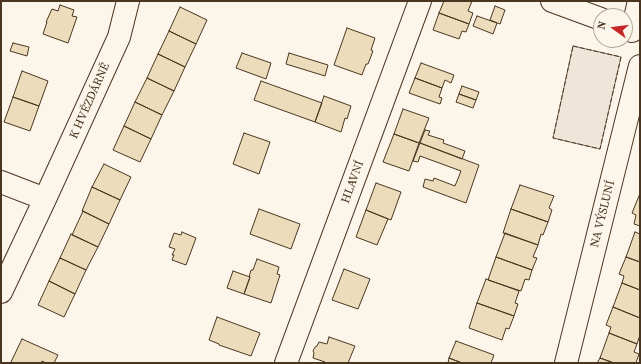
<!DOCTYPE html>
<meta charset="utf-8">
<style>
body{margin:0}
#map{position:relative;width:641px;height:364px;overflow:hidden;background:#fbf6e9;font-family:"Source Serif 4",serif}
canvas{display:block}
.frame{position:absolute;inset:0;border:2px solid #4a3520;pointer-events:none}
.north{position:absolute;left:593px;top:8px;width:40px;height:40px;box-sizing:border-box;background:#fbf6e9;border:1px solid #b4a999;border-radius:50%;rotate:284deg;font-size:11px;font-weight:700;line-height:16px;text-align:center;color:#4a3520}
.north::after{content:'';display:block;margin:auto;width:14px;height:18px;background:#c62828;clip-path:polygon(50% 0,100% 100%,50% 72%,0 100%)}
</style>
<div id="map">
<canvas width="641" height="364"></canvas>
<div class="frame"></div>
<div class="north">N</div>
</div>
<script>
const g = document.querySelector('canvas').getContext('2d');
g.lineJoin = 'round';
function fillPath(path, color) { g.fillStyle = color; g.fill(path, 'evenodd'); }
const poly = rows => new Path2D(rows.map(r => 'M' + r).join(''));
function stroke(path, color, width, dash) { g.strokeStyle = color; g.lineWidth = width; g.lineCap = dash ? 'butt' : 'round'; g.setLineDash(dash || []); g.stroke(path); }
function write(font, color, halo, rows, align = 'center') {
  g.font = font + ' "Source Serif 4",serif'; g.lineWidth = 3; g.setLineDash([]); g.textBaseline = 'middle'; g.strokeStyle = halo; g.fillStyle = color; for (const [text, x, y, turn = 0] of rows) {
    g.save(); g.translate(x, y); g.rotate((+turn || 0) * Math.PI / 180); g.textAlign = isNaN(turn) ? turn : align; if (halo) g.strokeText(text, 0, 0); g.fillText(text, 0, 0); g.restore();
  }
}
const green = poly([
 [573,46,621,57,600,149,553,138,573,46]
]);
const building = poly([
 [444,1,472,1,468,11,473,13,469,24,439,13,444,1],
 [60,5,74,10,72,16,77,17,68,43,43,34,47,22,46,22,52,9,58,11,60,5],
 [495,6,505,10,500,24,490,20,495,6],
 [180,7,207,20,196,44,169,31,180,7],
 [439,13,469,24,466,32,462,31,459,39,433,30,439,13],
 [477,16,497,23,493,34,473,26,477,16],
 [347,28,375,38,371,50,373,51,368,64,366,64,362,75,334,65,347,28],
 [169,31,196,44,185,67,158,54,169,31],
 [13,43,29,47,27,56,10,51,13,43],
 [242,53,271,63,266,79,236,68,242,53],
 [289,53,328,65,325,76,286,64,289,53],
 [158,54,185,67,174,91,147,78,158,54],
 [421,63,454,75,451,83,445,80,442,88,415,78,421,63],
 [22,71,48,81,39,106,13,97,22,71],
 [147,78,174,91,162,115,135,102,147,78],
 [415,78,442,88,439,97,442,98,440,104,409,93,415,78],
 [261,81,322,103,315,122,254,100,261,81],
 [462,86,479,92,476,100,459,94,462,86],
 [459,94,476,100,473,108,456,102,459,94],
 [324,96,351,106,347,119,345,118,341,132,315,122,324,96],
 [13,97,39,106,30,131,4,122,13,97],
 [135,102,162,115,151,139,124,126,135,102],
 [403,109,429,118,419,143,394,134,403,109],
 [124,126,151,139,140,162,113,150,124,126],
 [425,130,430,131,428,135,444,140,443,143,465,151,462,159,420,143,425,130],
 [244,133,270,142,259,174,233,164,244,133],
 [394,134,419,143,409,171,383,162,394,134],
 [420,143,479,165,466,203,423,187,425,179,433,181,434,178,455,186,461,171,420,156,418,162,413,161,420,143],
 [104,164,131,177,120,200,92,187,104,164],
 [376,183,401,192,391,220,366,210,376,183],
 [520,185,554,196,549,208,552,210,548,222,511,209,520,185],
 [92,187,120,200,109,224,82,211,92,187],
 [639,196,640,196,640,226,634,224,636,215,632,213,639,196],
 [259,209,300,224,291,249,250,234,259,209],
 [511,209,548,222,543,235,541,234,538,245,503,233,511,209],
 [366,210,388,219,377,245,356,237,366,210],
 [83,211,109,224,98,247,72,235,83,211],
 [182,232,196,238,186,265,172,260,174,255,172,255,175,249,169,247,174,233,181,235,182,232],
 [635,232,640,234,640,262,626,257,635,232],
 [505,233,538,245,533,257,537,258,532,270,496,257,505,233],
 [71,234,98,247,86,270,60,258,71,234],
 [496,257,532,270,529,280,525,279,521,291,488,280,496,257],
 [626,257,640,262,640,290,622,283,624,276,619,274,626,257],
 [60,258,86,270,75,294,49,281,60,258],
 [257,259,279,267,277,274,280,275,271,303,244,294,250,277,249,277,251,270,253,270,257,259],
 [344,269,370,279,358,309,332,300,344,269],
 [233,271,250,277,244,294,227,288,233,271],
 [486,279,519,291,515,303,518,304,514,316,477,303,486,279],
 [49,281,75,294,64,317,38,305,49,281],
 [622,283,640,290,640,318,613,307,622,283],
 [477,303,514,316,509,329,506,328,502,340,469,328,477,303],
 [613,307,640,318,640,335,637,344,609,333,611,327,606,325,613,307],
 [217,317,260,333,251,356,219,345,219,344,209,340,217,317],
 [609,333,637,344,634,352,639,354,636,363,614,363,600,358,609,333],
 [329,337,355,346,348,363,324,363,325,362,313,358,314,353,313,351,315,347,317,346,319,342,327,344,329,337],
 [22,339,58,355,54,363,46,363,42,361,41,363,13,363,11,362,22,339],
 [456,341,494,355,491,363,462,363,449,358,456,341],
 [449,358,462,363,448,363,449,358],
 [600,358,614,363,597,363,600,358]
]);
const minor = poly([
 [552,1,601,19],
 [632,31,639,1],
 [1,182,45,199],
 [1,292,45,199,119,37,128,1],
 [286,363,420,1],
 [566,363,640,66]
]);
const fence = poly([
 [573,46,621,57,600,149,553,138,573,46]
]);
const streetNames = [
 ["K HVĚZDÁRNĚ",90,101,-66],
 ["HLAVNÍ",353,182,-70],
 ["NA VÝSLUNÍ",603,214,-76]
];
fillPath(green, '#ede6d9');
stroke(green, '#887966', 1);
fillPath(building, '#ecdcbc');
stroke(building, '#4a3520', 1);
stroke(minor, '#4a3520', 24);
stroke(minor, '#fbf6e9', 22);
stroke(fence, '#4a3520', 1, [5, 2]);
write('12px', '#4a3520', '#fbf6e9', streetNames);
</script>
